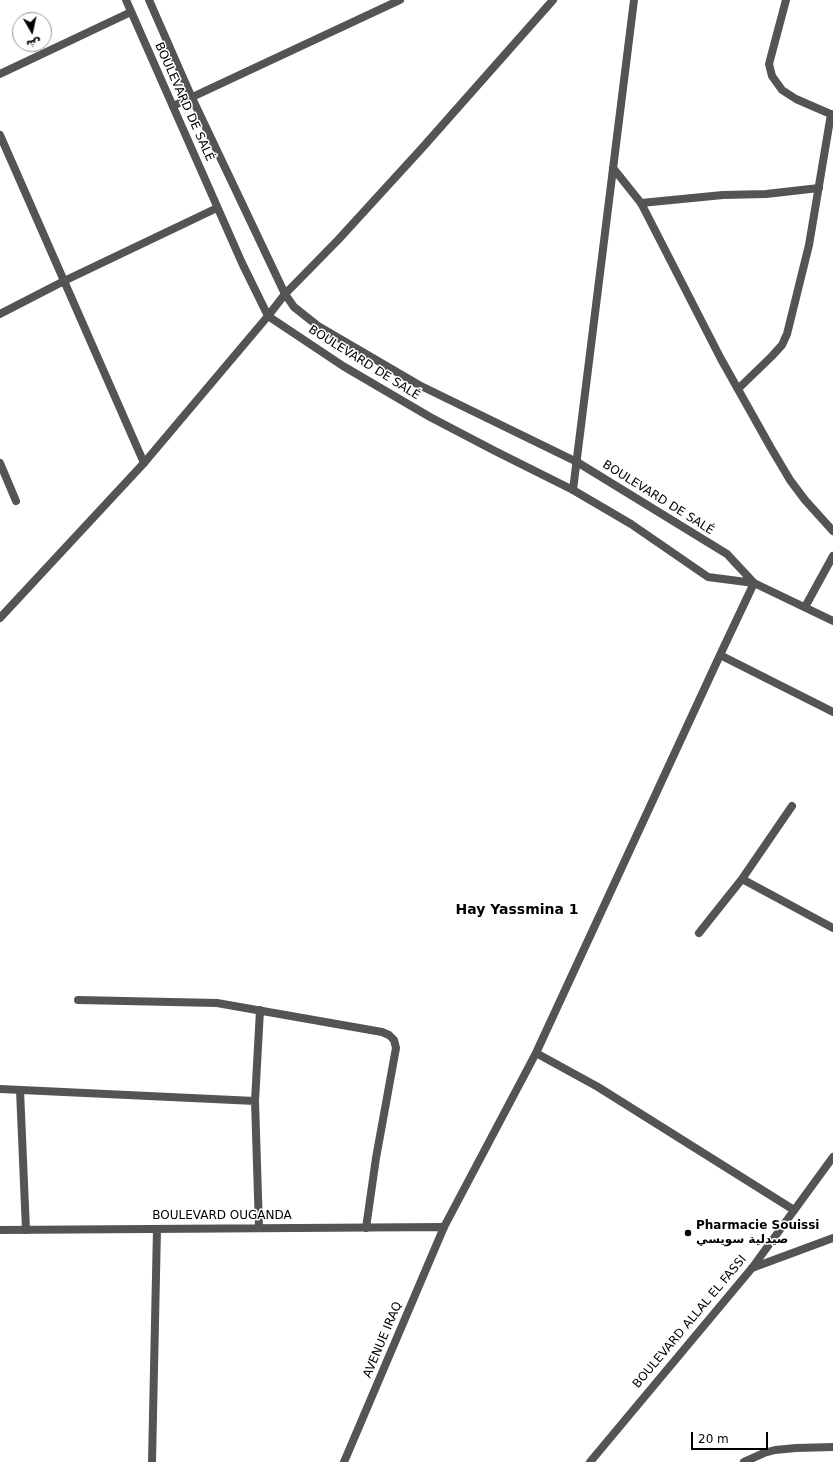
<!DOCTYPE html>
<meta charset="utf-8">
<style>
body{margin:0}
#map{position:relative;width:833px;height:1462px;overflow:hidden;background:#fff;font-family:"DejaVu Sans","Noto Sans Arabic",sans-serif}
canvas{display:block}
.north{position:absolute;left:12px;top:12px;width:40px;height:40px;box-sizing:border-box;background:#fff;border:1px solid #999;border-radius:50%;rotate:171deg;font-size:11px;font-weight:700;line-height:16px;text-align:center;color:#000}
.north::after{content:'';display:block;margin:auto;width:14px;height:18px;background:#000;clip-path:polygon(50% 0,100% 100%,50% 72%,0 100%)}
.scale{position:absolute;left:691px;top:1432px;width:77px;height:18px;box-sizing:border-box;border:2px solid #000;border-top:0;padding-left:5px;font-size:12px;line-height:14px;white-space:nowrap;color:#000;-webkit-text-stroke:3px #fff;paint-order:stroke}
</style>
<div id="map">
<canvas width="833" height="1462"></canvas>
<div class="north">ش</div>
<div class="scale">20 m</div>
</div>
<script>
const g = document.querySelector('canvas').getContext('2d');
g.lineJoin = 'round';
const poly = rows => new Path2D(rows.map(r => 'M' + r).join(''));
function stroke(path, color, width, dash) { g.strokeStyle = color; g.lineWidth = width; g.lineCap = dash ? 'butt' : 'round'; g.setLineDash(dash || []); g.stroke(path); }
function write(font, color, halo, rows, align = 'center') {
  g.font = font + ' "DejaVu Sans","Noto Sans Arabic",sans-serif'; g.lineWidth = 3; g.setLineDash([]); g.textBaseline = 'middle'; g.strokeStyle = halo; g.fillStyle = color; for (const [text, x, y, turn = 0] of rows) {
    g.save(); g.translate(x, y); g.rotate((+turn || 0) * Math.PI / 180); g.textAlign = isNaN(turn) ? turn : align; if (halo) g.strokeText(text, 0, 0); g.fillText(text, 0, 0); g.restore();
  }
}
const service = poly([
 [641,203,723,195,766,194,819,188],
 [0,314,64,281,217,208],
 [738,389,772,356,782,345,787,334,809,245,831,114],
 [0,463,16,501],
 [720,655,833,712],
 [78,1000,217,1003,382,1032,389,1035,394,1040,396,1048,376,1158,366,1228],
 [536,1053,598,1087,794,1210],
 [20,1090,26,1230],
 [255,1101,260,1010],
 [444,1227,536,1053,720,655,754,583]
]);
const minor = poly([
 [786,0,769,64,772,76,782,90,796,99,833,115],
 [0,74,131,12],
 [173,106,400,0],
 [0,135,144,463],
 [613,168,641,203,721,359,771,448,790,480,805,500,833,531],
 [573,490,634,0],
 [805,607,833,556],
 [792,806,742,879,833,928],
 [699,933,742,879],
 [0,1089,255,1101,259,1228],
 [0,1230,444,1227,344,1462],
 [752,1268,833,1238],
 [152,1462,157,1229],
 [744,1462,764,1453,775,1450,796,1448,833,1447]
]);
const tertiary = poly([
 [126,0,242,263,268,316,343,366,430,417,495,451,573,490,631,524,708,577,754,583,833,621],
 [149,0,192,98,285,294,294,307,318,326,419,385,577,462,727,554,754,583],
 [0,618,144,463,268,316,285,294,338,240,423,147,553,0],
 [590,1462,752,1268,833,1157]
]);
const markers = [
 [688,1233,4,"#000"]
];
const streetNames = [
 ["BOULEVARD DE SALÉ",184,102,66],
 ["BOULEVARD DE SALÉ",364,363,32],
 ["BOULEVARD DE SALÉ",658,498,32],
 ["BOULEVARD OUGANDA",222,1216],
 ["BOULEVARD ALLAL EL FASSI",690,1322,-50],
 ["AVENUE IRAQ",383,1340,-67]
];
const poiNames = [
 ["Pharmacie Souissi",696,1226],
 ["صيدلية سويسي",696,1240]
];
const quarterNames = [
 ["Hay Yassmina 1",517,910]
];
stroke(service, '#545454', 8);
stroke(minor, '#545454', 8);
stroke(tertiary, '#545454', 8);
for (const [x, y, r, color] of markers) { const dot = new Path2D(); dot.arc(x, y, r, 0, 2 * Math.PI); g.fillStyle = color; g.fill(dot); stroke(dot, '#fff', 1.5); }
write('12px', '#000', '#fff', streetNames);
write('bold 12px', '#000', '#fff', poiNames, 'left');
write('bold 14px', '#000', '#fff', quarterNames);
</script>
